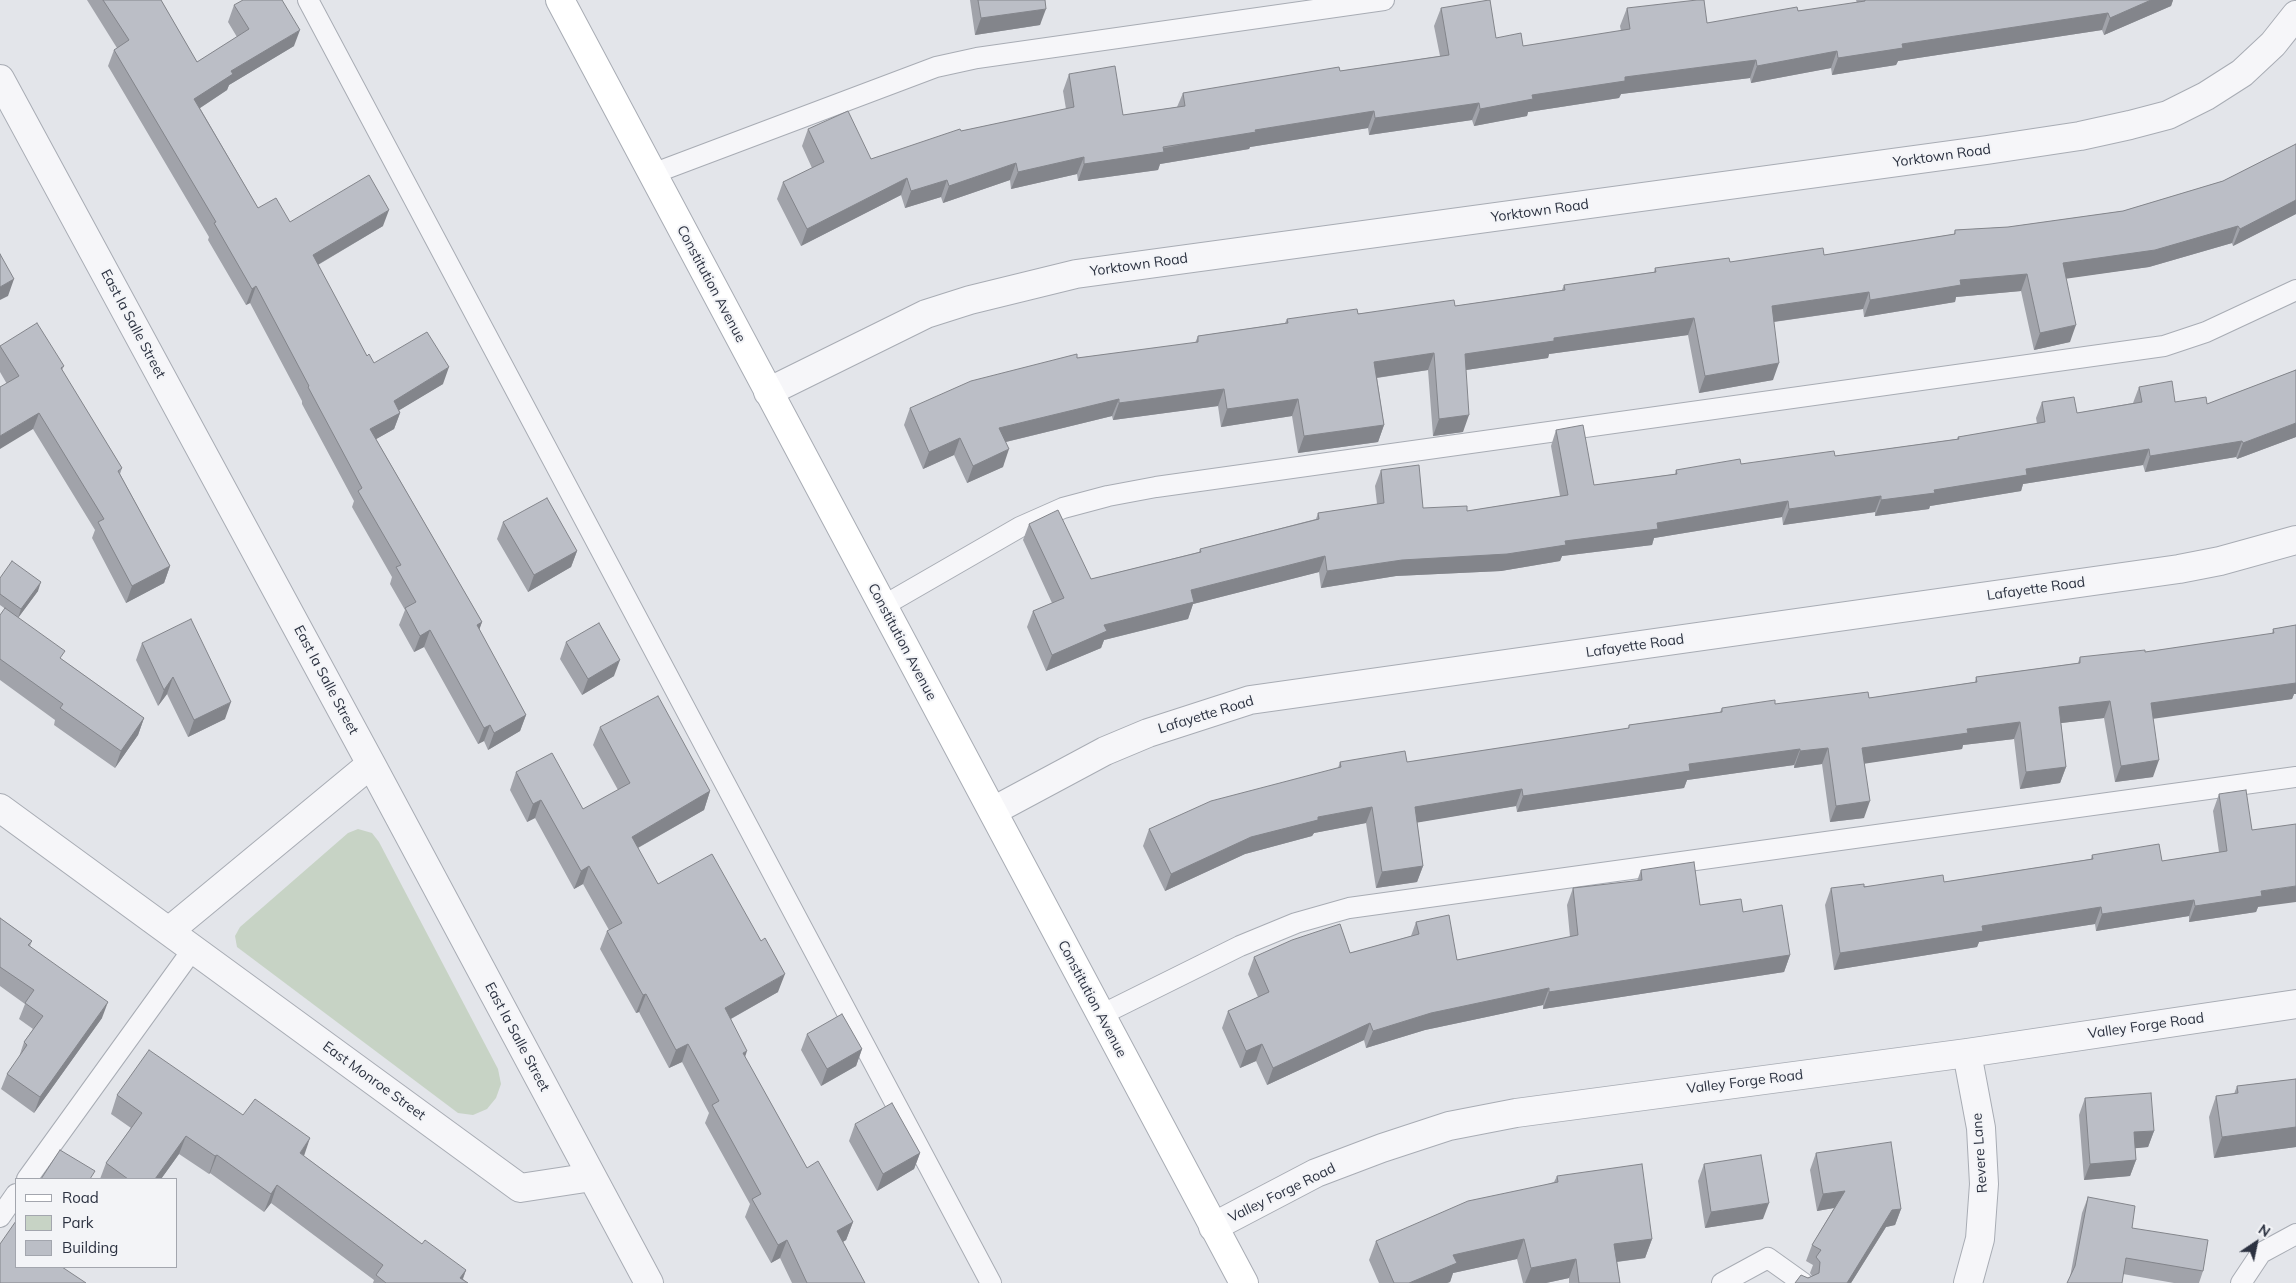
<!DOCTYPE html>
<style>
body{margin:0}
#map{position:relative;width:2296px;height:1283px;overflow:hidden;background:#e3e5ea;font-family:Mulish,sans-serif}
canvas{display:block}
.legend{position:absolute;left:15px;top:1178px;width:162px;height:90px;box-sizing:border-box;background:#f3f4f7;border:1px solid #a3a6ae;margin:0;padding:6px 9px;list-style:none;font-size:15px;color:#2c3241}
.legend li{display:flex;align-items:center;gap:10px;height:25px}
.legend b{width:25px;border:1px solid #a3a6ae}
.north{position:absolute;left:2231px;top:1218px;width:50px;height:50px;-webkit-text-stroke:4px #f3f4f7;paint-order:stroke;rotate:34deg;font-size:14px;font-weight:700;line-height:20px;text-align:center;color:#2c3241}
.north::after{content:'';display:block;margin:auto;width:18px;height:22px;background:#2c3241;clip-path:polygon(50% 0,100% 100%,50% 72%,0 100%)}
</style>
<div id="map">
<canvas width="2296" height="1283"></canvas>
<ul class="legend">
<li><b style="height:6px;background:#fff"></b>Road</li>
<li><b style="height:14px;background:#c7d3c5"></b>Park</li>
<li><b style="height:14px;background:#bbbec6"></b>Building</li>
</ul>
<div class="north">N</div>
</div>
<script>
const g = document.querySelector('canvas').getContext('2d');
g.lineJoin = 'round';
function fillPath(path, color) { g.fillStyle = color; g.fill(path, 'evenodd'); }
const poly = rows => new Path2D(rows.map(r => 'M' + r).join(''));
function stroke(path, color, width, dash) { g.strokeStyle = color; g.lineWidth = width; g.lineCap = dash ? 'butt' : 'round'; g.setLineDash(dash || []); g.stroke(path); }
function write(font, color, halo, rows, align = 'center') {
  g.font = font + ' Mulish,sans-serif'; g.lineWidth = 4; g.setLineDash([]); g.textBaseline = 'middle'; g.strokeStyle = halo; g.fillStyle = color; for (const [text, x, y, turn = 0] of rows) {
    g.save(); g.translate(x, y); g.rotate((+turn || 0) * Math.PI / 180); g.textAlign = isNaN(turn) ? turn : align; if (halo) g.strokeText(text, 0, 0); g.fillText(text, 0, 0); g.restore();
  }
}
const green = poly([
 [358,829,372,833,379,842,498,1069,501,1084,496,1098,487,1109,473,1115,458,1113,237,947,235,936,240,927,348,833]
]);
const lane = poly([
 [308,0,991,1283],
 [652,174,936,67,977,58,1384,0],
 [883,606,1020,527,1063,508,1108,496,1156,487,2164,346,2206,332,2296,290],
 [1101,1015,1240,946,1296,923,1349,908,2296,777],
 [27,1179,193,949],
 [0,1217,16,1194],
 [1722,1283,1768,1258,1803,1283],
 [2241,1283,2261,1253,2296,1234]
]);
const street = poly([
 [0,79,371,764,649,1283],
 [768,392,926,314,970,300,1076,274,1987,150,2080,136,2130,125,2168,115,2206,96,2242,73,2273,44,2296,15],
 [0,808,520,1188,592,1177],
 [993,811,1105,751,1148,733,1250,700,2179,569,2220,561,2296,540],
 [169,931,371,764],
 [1967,1053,1981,1128,1984,1184,1980,1239,1968,1283],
 [1213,1227,1316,1173,1382,1148,1449,1126,1516,1113,1967,1053,2296,1004]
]);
const secondary = poly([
 [560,0,1244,1283]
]);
const wall = poly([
 [87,0,161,0,197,62,237,37,228,22,234,5,294,46,229,85,227,90,200,108,258,208,290,222,383,226,318,265,367,356,374,363,443,384,399,410,400,413,394,429,376,439,482,622,479,629,526,715,520,731,488,750,484,741,478,744,424,647,414,652,399,625,405,610,390,584,392,577,352,507,354,501,302,404,302,401,250,303,246,305,208,240,209,237,108,66,114,50,117,48],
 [970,0,1045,0,1040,25,975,35],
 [1856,0,2173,0,2171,6,2104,35,2102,30,1898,61,1896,65,1832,75,1831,68,1751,83,1750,78,1621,94,1619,98,1528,112,1527,116,1474,126,1472,120,1369,135,1368,128,1250,147,1249,149,1160,164,1158,170,1078,181,1077,174,1011,189,1010,180,943,203,941,197,905,208,901,195,801,246,777,199,783,182,812,168,802,146,808,129,871,159,961,131,1066,109,1063,91,1069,74,1123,115,1177,107,1183,93,1340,71,1440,56,1434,26,1441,8,1496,38,1523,46,1621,31,1620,26,1627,8,1707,23,1857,3],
 [2296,144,2296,214,2233,246,2232,243,2149,267,2066,278,2070,342,2034,350,2021,291,1956,297,1955,302,1864,317,1863,309,1774,322,1773,380,1699,393,1688,335,1549,354,1548,358,1466,370,1463,432,1433,436,1428,370,1377,378,1384,425,1378,442,1298,453,1292,416,1221,427,1218,406,1113,420,1112,416,1006,442,1003,467,967,483,954,455,923,469,904,425,910,408,1077,358,1195,343,1198,336,1285,323,1287,319,1455,306,1562,290,1564,285,1654,272,1655,268,1824,255,1954,234,1955,230,2008,227,2123,211,2223,181],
 [0,346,64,366,62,370,122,468,120,474,170,566,164,583,126,603,92,538,95,530,33,429,0,372],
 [2296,370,2296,437,2237,459,2236,457,2145,472,2143,465,2023,484,2021,491,1930,506,1929,509,1875,516,1875,512,1783,525,1782,517,1654,538,1652,545,1562,556,1560,561,1501,571,1396,576,1321,588,1319,572,1193,604,1188,619,1104,640,1101,648,1046,671,1027,627,1033,611,1052,603,1023,540,1029,524,1091,579,1199,552,1200,549,1316,519,1318,513,1377,504,1375,486,1381,470,1423,508,1467,511,1560,496,1551,446,1556,430,1594,485,1675,474,1676,470,1835,456,1957,439,1958,437,2037,424,2036,418,2042,402,2077,413,2133,403,2139,387,2175,402,2207,404],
 [503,522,577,551,571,567,528,592,497,539],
 [0,578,38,591,18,618,0,605],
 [0,615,144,718,138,735,115,768,54,725,55,720,0,680],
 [2296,625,2296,694,2294,694,2292,699,2153,718,2153,777,2115,782,2104,718,2061,723,2066,767,2060,783,2020,789,2014,739,1963,745,1962,749,1865,763,1864,818,1830,822,1822,764,1794,768,1794,765,1687,780,1684,788,1517,812,1516,806,1417,822,1423,866,1417,882,1376,888,1366,823,1314,833,1312,836,1245,854,1165,891,1143,846,1149,829,1338,768,1340,762,1407,762,1628,729,1629,725,1720,712,1722,708,1869,698,1975,682,1976,677,2078,663,2080,657,2145,652,2272,634,2273,629],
 [566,642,614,676,582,695,560,659],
 [142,643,225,719,188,737,167,694,158,706,136,660],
 [600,727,710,791,704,810,638,848,658,884,778,992,731,1019,745,1057,807,1168,853,1222,846,1240,843,1242,865,1283,792,1283,780,1258,771,1263,745,1217,750,1204,705,1123,709,1113,682,1062,669,1068,639,1012,636,1013,600,949,607,931,609,930,583,884,574,889,535,818,527,822,510,790,516,772,583,809,618,790,593,745],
 [2219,794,2258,907,2256,912,2189,922,2189,916,2096,931,2095,924,1979,942,1977,947,1834,970,1825,905,1831,888,1944,882,2091,859,2092,855,2162,861,2219,852,2213,811],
 [1641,870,1700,905,1743,912,1790,955,1784,972,1543,1009,1543,1005,1425,1030,1366,1048,1364,1040,1267,1085,1256,1061,1240,1068,1222,1028,1228,1011,1258,997,1248,974,1254,957,1350,953,1411,936,1416,922,1457,960,1570,937,1567,905,1573,888,1637,881],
 [0,918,32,941,30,946,102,1018,34,1113,1,1089,7,1074,19,1057,24,1042,33,1029,19,1019,25,1004,0,986],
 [807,1034,862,1049,856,1066,821,1086,801,1050],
 [2296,1079,2296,1147,2214,1158,2209,1117,2216,1096,2234,1094,2237,1086],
 [117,1095,243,1115,304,1156,422,1244,466,1270,463,1279,468,1283,373,1283,374,1280,271,1203,264,1212,210,1173,209,1174,179,1154,161,1179,100,1179,106,1163,131,1128,111,1114],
 [2085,1098,2154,1131,2148,1147,2135,1148,2136,1160,2130,1176,2084,1180,2079,1115],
 [855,1124,920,1153,914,1169,877,1191,849,1141],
 [1816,1153,1901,1209,1895,1225,1886,1227,1851,1283,1795,1283,1812,1276,1810,1273,1813,1265,1806,1261,1812,1245,1834,1208,1817,1211,1810,1170],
 [1704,1164,1763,1219,1705,1228,1698,1181],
 [1557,1176,1652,1239,1645,1258,1617,1262,1620,1283,1569,1283,1569,1278,1546,1283,1523,1283,1517,1259,1453,1273,1450,1282,1447,1283,1379,1283,1369,1260,1376,1241,1554,1182],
 [2088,1197,2132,1228,2203,1271,2199,1283,2174,1283,2123,1274,2070,1277,2082,1213]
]);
const shadedWall = poly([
 [2151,0,2173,0,2171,6,2104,35,2110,18],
 [1046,9,1040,25,975,35,981,18],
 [2108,13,2102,30,1898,61,1896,65,1832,75,1838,58,1902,44],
 [300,30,294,46,229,85,227,90,188,116,194,99,231,71],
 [1837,51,1831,68,1751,83,1757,66],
 [1756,60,1750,78,1621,94,1619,98,1528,112,1527,116,1474,126,1480,109,1532,95,1625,77],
 [1479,103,1472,120,1369,135,1375,118],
 [1374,111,1368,128,1250,147,1249,149,1160,164,1158,170,1078,181,1084,164,1255,130],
 [1084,157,1077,174,1011,189,1018,172],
 [1016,163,1010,180,943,203,949,186],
 [907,178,901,195,801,246,807,229],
 [947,180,941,197,905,208,911,191],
 [2296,200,2296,214,2233,246,2240,229],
 [389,210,383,226,307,271,313,255],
 [2238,226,2232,243,2149,267,2057,280,2063,263],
 [2027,274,2021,291,1956,297,1955,302,1864,317,1870,300,1960,280],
 [14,279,8,296,0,300,0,287],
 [256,286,250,303,246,305,252,289],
 [1869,292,1863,309,1765,323,1772,306],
 [1694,318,1688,335,1549,354,1548,358,1459,371,1465,354,1554,338],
 [2076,325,2070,342,2034,350,2040,333],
 [1434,353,1428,370,1368,379,1374,362],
 [1779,363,1773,380,1699,393,1705,376],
 [449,367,443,384,388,417,394,401],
 [1224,389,1218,406,1113,420,1119,403],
 [1119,399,1112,416,993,445,999,428],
 [1298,399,1292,416,1221,427,1227,409],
 [39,413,33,429,0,449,0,436],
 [400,413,394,429,364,446,370,429],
 [1469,415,1463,432,1433,436,1439,419],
 [2296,423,2296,437,2237,459,2243,443],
 [1384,425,1378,442,1298,453,1304,436],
 [960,438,954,455,923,469,929,452],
 [2242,441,2236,457,2145,472,2150,456],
 [1009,449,1003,467,967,483,973,466],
 [2149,449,2143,465,2023,484,2021,491,1930,506,1929,509,1875,516,1881,500,1934,490,2026,469],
 [1881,496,1875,512,1783,525,1789,509],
 [1788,501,1782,517,1654,538,1652,545,1562,556,1560,561,1501,571,1396,576,1321,588,1327,571,1402,560,1565,541,1657,523],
 [577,551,571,567,528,592,534,575],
 [1325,556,1319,572,1193,604,1188,619,1104,640,1101,648,1046,671,1052,655,1104,625,1191,590],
 [170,566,164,583,126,603,132,586],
 [41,582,38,591,18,618,21,609],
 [482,622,476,639,477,625],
 [430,630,424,647,414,652,420,636],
 [620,660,614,676,582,695,588,679],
 [173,677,167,694,158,706,164,690],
 [2296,683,2296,694,2294,694,2292,699,2145,720,2151,703],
 [2110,701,2104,718,2053,724,2059,707],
 [231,702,225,719,188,737,194,720],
 [526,715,520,731,488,750,494,733],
 [144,718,138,735,115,768,121,751],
 [2020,722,2014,739,1963,745,1962,749,1856,765,1862,748,1967,729],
 [490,725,484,741,478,744,484,728],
 [1828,748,1822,764,1794,768,1800,751],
 [1800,749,1794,765,1687,780,1684,788,1517,812,1523,796,1689,764],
 [2159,760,2153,777,2115,782,2121,766],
 [2066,767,2060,783,2020,789,2026,772],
 [1522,789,1516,806,1409,824,1415,807],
 [710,791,704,810,625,855,632,837],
 [541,800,535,818,527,822,533,804],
 [1870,801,1864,818,1830,822,1836,806],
 [1372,807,1366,823,1314,833,1312,836,1245,854,1165,891,1171,874,1251,837,1318,817],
 [589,866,583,884,574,889,581,871],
 [1423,866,1417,882,1376,888,1382,872],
 [2296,886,2296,902,2258,907,2256,912,2189,922,2195,906,2261,891],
 [2194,900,2189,916,2096,931,2102,914],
 [2101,907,2095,924,1979,942,1977,947,1834,970,1840,953,1982,926],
 [1790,955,1784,972,1543,1009,1549,992],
 [785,974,778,992,718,1026,725,1008],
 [1549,988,1543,1005,1425,1030,1366,1048,1373,1031,1431,1013],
 [646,994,639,1012,636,1013,643,995],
 [108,1002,102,1018,34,1113,40,1097],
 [1370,1023,1364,1040,1267,1085,1273,1068],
 [688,1044,682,1062,669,1068,676,1050],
 [1262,1044,1256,1061,1240,1068,1246,1051],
 [862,1049,856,1066,821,1086,827,1069],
 [747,1051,741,1069,743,1053],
 [2296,1127,2296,1147,2214,1158,2222,1137],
 [2154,1131,2148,1147,2128,1149,2134,1132],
 [186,1136,179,1154,161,1179,155,1179],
 [310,1138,304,1156,300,1153],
 [920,1153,914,1169,877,1191,883,1174],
 [217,1155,210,1173,209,1174,215,1156],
 [2136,1160,2130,1176,2084,1180,2090,1164],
 [277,1185,271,1203,264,1212,271,1194],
 [1845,1191,1839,1207,1817,1211,1823,1194],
 [1769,1203,1763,1219,1705,1228,1711,1212],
 [1901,1209,1895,1225,1886,1227,1851,1283,1847,1283,1892,1210],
 [853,1222,846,1240,830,1249,837,1231],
 [1524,1239,1517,1259,1453,1273,1450,1282,1447,1283,1409,1283,1453,1255],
 [1652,1239,1645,1258,1607,1263,1614,1244],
 [787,1240,780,1258,771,1263,778,1245],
 [1576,1259,1569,1278,1546,1283,1525,1283,1531,1268],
 [466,1270,461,1283,460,1278]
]);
const building = poly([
 [103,0,161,0,197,62,249,29,234,5,243,0,282,0,300,30,231,71,233,74,194,99,258,208,276,198,290,222,369,175,389,210,313,255,367,356,369,354,374,363,427,332,449,367,394,401,400,413,370,429,482,622,477,625,526,715,494,733,490,725,484,728,430,630,420,636,405,608,416,602,396,567,401,565,358,491,362,488,308,387,309,386,256,286,252,289,214,223,216,222,114,50,129,40,103,0],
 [978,0,1045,0,1046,9,981,18,978,0],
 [1489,0,1490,0,1496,38,1521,33,1523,46,1630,29,1627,8,1697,0,1704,0,1707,23,1797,7,1798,11,1865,1,1865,0,2151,0,2110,18,2108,13,1902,44,1903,48,1838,58,1837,51,1757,66,1756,60,1625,77,1625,81,1532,95,1533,99,1480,109,1479,103,1375,118,1374,111,1255,130,1256,132,1163,147,1164,152,1084,164,1084,157,1018,172,1016,163,949,186,947,180,911,191,907,178,807,229,783,182,824,162,808,129,848,111,871,159,960,129,961,131,1074,107,1069,74,1115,66,1123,115,1185,106,1183,93,1339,67,1340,71,1449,55,1441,8,1489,0],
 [2296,144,2296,200,2240,229,2238,226,2155,250,2063,263,2076,325,2040,333,2027,274,1960,280,1961,285,1870,300,1869,292,1772,306,1779,363,1705,376,1694,318,1554,338,1554,341,1465,354,1469,415,1439,419,1434,353,1374,362,1384,425,1304,436,1298,399,1227,409,1224,389,1119,403,1119,399,999,428,1009,449,973,466,960,438,929,452,910,408,971,381,1077,354,1077,358,1198,342,1198,336,1288,323,1287,319,1357,309,1358,314,1454,300,1455,306,1565,290,1564,285,1656,272,1655,268,1729,258,1730,262,1823,248,1824,255,1955,234,1955,230,2008,227,2123,211,2223,181,2296,144],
 [0,254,14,279,0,287,0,254],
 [37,323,64,366,61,368,122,468,118,471,170,566,132,586,98,522,104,519,39,413,0,436,0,387,19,376,0,346,37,323],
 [2296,370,2296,423,2243,443,2242,441,2150,456,2149,449,2026,469,2027,475,1934,490,1935,493,1881,500,1881,496,1789,509,1788,501,1657,523,1658,529,1565,541,1566,545,1507,554,1402,560,1327,571,1325,556,1191,590,1194,602,1104,625,1107,631,1052,655,1033,611,1064,598,1029,524,1058,510,1091,579,1201,552,1200,549,1319,519,1318,513,1384,503,1381,470,1419,465,1423,508,1467,506,1467,511,1568,495,1556,430,1583,425,1594,485,1677,474,1676,470,1740,459,1741,464,1834,451,1835,456,1959,439,1958,437,2045,422,2042,402,2074,397,2077,413,2142,402,2139,387,2172,381,2175,402,2206,397,2207,404,2296,370],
 [547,498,577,551,534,575,503,522,547,498],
 [12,561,41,582,21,609,0,594,0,578,12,561],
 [5,608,65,651,60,658,144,718,121,751,60,708,63,704,0,659,0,615,5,608],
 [191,619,231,702,194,720,173,677,164,690,142,643,191,619],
 [599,623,620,660,588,679,566,642,599,623],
 [2296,625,2296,683,2151,703,2159,760,2121,766,2110,701,2059,707,2066,767,2026,772,2020,722,1967,729,1968,733,1862,748,1870,801,1836,806,1828,748,1800,751,1800,749,1689,764,1690,771,1523,796,1522,789,1415,807,1423,866,1382,872,1372,807,1318,817,1318,820,1251,837,1171,874,1149,829,1211,801,1341,767,1340,762,1405,751,1407,762,1629,728,1629,725,1722,712,1722,708,1775,700,1775,704,1868,692,1869,698,1977,682,1976,677,2080,663,2080,657,2145,650,2145,652,2274,633,2273,629,2296,625],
 [658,696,710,791,632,837,658,884,712,854,761,941,765,938,785,974,725,1008,747,1051,743,1053,807,1168,818,1161,853,1222,837,1231,865,1283,807,1283,787,1240,778,1245,752,1199,761,1194,712,1105,719,1101,688,1044,676,1050,646,994,643,995,607,931,622,923,589,866,581,871,541,800,533,804,516,772,552,753,583,809,630,783,600,727,658,696],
 [2246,790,2252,830,2296,824,2296,886,2261,891,2262,896,2195,906,2194,900,2102,914,2101,907,1982,926,1983,931,1840,953,1831,888,1864,884,1864,887,1943,875,1944,882,2093,859,2092,855,2159,844,2162,861,2227,851,2219,794,2246,790],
 [1694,862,1700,905,1741,899,1743,912,1782,905,1790,955,1549,992,1549,988,1431,1013,1373,1031,1370,1023,1273,1068,1262,1044,1246,1051,1228,1011,1269,992,1254,957,1292,940,1340,924,1350,953,1419,934,1416,922,1449,915,1457,960,1578,935,1573,888,1642,880,1641,870,1694,862],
 [0,918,32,941,28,945,108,1002,40,1097,7,1074,27,1045,24,1042,43,1016,25,1003,34,990,0,967,0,918],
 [842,1014,862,1049,827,1069,807,1034,842,1014],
 [149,1050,243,1115,255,1099,310,1138,300,1153,422,1244,425,1240,466,1270,460,1278,468,1283,386,1283,376,1275,383,1265,277,1185,271,1194,217,1155,215,1156,186,1136,155,1179,128,1179,106,1163,142,1113,117,1095,149,1050],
 [2296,1079,2296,1127,2222,1137,2216,1096,2238,1093,2237,1086,2296,1079],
 [2151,1093,2154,1131,2134,1132,2136,1160,2090,1164,2085,1098,2151,1093],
 [892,1103,920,1153,883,1174,855,1124,892,1103],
 [1891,1142,1901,1209,1892,1210,1847,1283,1795,1283,1801,1275,1808,1278,1819,1273,1820,1262,1816,1257,1821,1250,1812,1245,1845,1191,1823,1194,1816,1153,1891,1142],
 [60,1150,95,1171,90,1179,41,1179,60,1150],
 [1761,1155,1769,1203,1711,1212,1704,1164,1761,1155],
 [1642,1164,1652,1239,1614,1244,1620,1283,1579,1283,1576,1259,1531,1268,1524,1239,1453,1255,1457,1263,1409,1283,1394,1283,1376,1241,1468,1201,1558,1182,1557,1176,1642,1164],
 [2088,1197,2135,1206,2132,1228,2208,1240,2203,1271,2126,1258,2122,1283,2067,1283,2075,1266,2088,1197],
 [16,1221,16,1267,62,1267,86,1283,0,1283,0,1244,16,1221]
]);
const streetNames = [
 ["Yorktown Road",1942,156,-8],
 ["Yorktown Road",1540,211,-8],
 ["Yorktown Road",1139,265,-8],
 ["Constitution Avenue",711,284,62],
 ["East la Salle Street",133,324,62],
 ["Lafayette Road",2036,589,-8],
 ["Constitution Avenue",902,642,62],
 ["Lafayette Road",1635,646,-8],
 ["East la Salle Street",326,680,62],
 ["Lafayette Road",1206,715,-17],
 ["Constitution Avenue",1092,999,62],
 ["Valley Forge Road",2146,1026,-8],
 ["East la Salle Street",517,1037,62],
 ["East Monroe Street",374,1081,36],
 ["Valley Forge Road",1745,1082,-7],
 ["Revere Lane",1980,1153,-94],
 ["Valley Forge Road",1282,1193,-26]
];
fillPath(green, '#c7d3c5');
stroke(lane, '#a8acb4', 22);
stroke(street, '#a8acb4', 30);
stroke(secondary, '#a8acb4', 30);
stroke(lane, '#f6f6f9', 20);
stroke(street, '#f6f6f9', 28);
stroke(secondary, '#fff', 28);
fillPath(wall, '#a1a3aa');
fillPath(shadedWall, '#83858b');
fillPath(building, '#bbbec6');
stroke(building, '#83858b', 1);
write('14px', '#2c3241', '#f3f4f7', streetNames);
</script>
